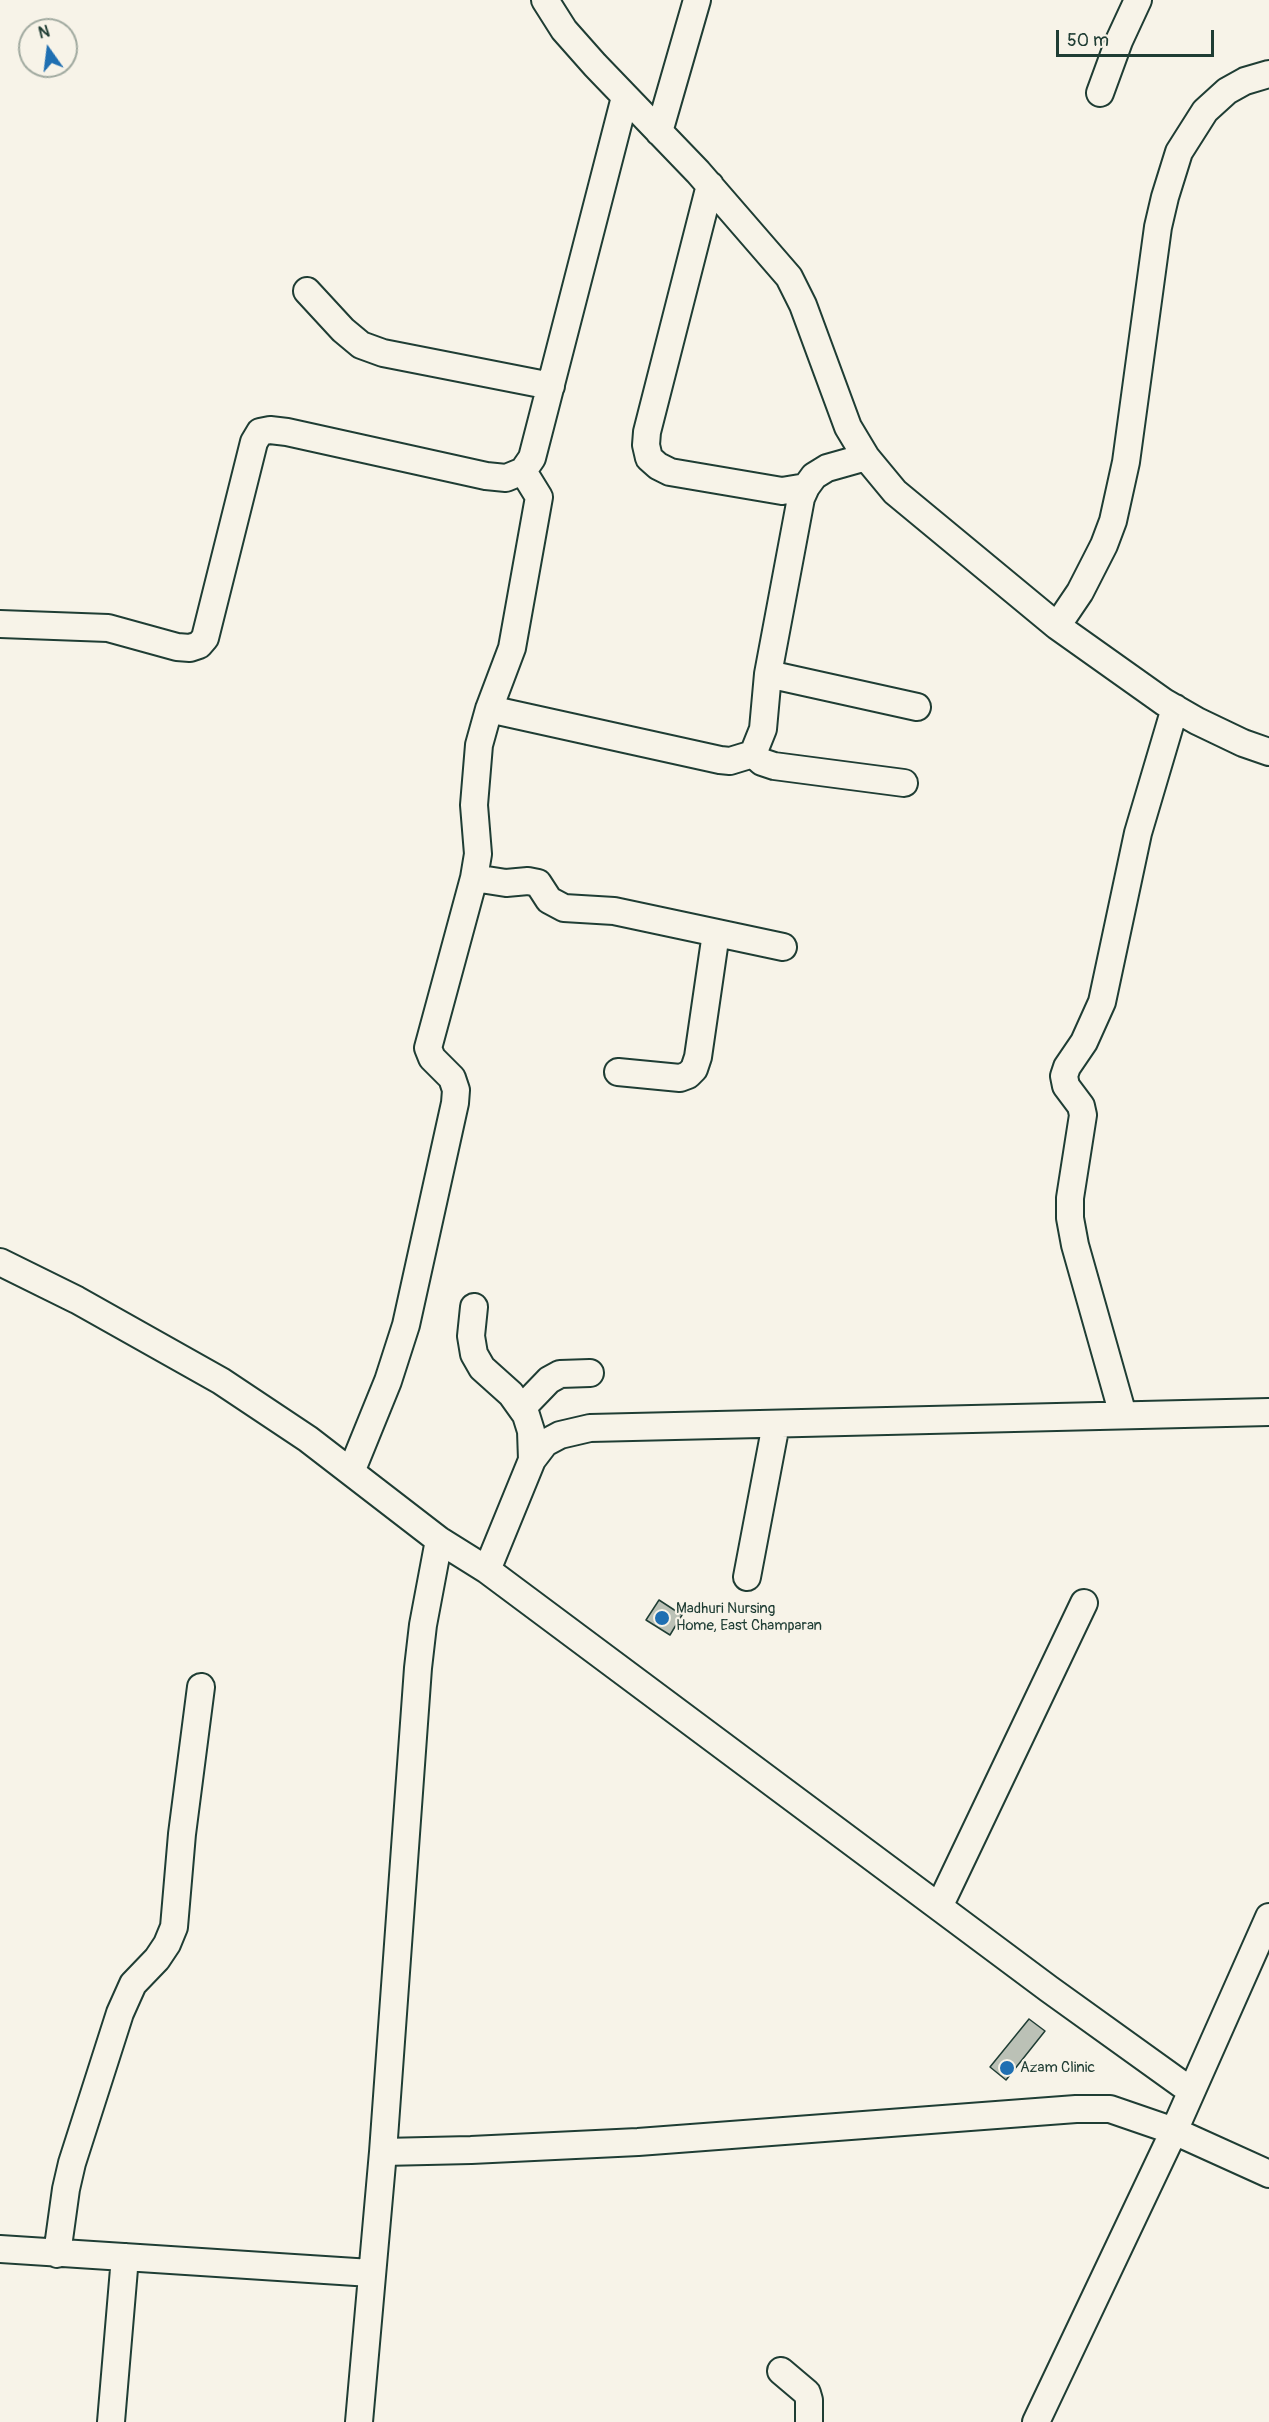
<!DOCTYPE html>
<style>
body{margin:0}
#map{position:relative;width:1269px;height:2422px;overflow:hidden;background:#f7f3e8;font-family:Pangolin,sans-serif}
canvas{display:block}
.north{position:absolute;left:18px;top:18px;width:60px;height:60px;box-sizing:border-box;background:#f7f3e8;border:2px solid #a1aaa0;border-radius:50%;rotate:346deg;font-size:16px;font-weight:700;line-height:24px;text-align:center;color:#1f3d34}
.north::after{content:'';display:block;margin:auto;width:21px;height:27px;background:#1f6fb2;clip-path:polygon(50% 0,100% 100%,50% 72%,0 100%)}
.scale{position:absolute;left:1056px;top:30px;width:158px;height:27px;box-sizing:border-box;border:3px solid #1f3d34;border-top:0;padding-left:8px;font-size:18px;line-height:21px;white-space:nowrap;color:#1f3d34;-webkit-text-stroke:4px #f7f3e8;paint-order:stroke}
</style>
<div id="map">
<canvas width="1269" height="2422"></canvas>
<div class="north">N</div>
<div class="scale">50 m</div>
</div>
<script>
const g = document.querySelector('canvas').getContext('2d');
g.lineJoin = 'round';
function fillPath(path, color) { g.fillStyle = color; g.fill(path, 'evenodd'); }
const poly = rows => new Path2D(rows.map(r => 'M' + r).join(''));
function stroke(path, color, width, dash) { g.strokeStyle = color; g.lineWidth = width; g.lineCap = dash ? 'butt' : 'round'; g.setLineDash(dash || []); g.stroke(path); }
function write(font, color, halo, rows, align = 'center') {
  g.font = font + ' Pangolin,sans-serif'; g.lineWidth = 4.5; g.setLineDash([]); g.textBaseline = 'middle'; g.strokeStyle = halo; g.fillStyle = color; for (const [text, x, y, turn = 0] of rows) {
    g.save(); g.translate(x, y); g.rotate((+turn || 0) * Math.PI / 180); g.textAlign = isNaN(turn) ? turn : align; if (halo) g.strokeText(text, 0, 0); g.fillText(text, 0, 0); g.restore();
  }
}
const building = poly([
 [659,1600,682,1615,670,1635,646,1620,659,1600],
 [1029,2019,1045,2031,1006,2080,990,2067,1029,2019]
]);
const minor = poly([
 [545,0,564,30,595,65,698,172,789,277,803,305,848,427,866,457,895,492,1057,626,1164,702,1197,721,1243,743,1269,752],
 [1100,93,1119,41,1138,0],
 [659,132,697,0],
 [710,185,647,432,646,445,649,458,658,466,670,472,782,491,806,487],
 [307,291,343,330,361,345,383,353,551,386],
 [0,624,108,628,177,647,190,648,199,645,205,638,254,442,260,432,270,430,287,432,486,476,506,478,523,471,532,458,625,97],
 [1057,626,1080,592,1104,545,1113,521,1126,462,1158,227,1165,197,1179,152,1205,111,1227,91,1245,81,1269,74],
 [768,674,917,707],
 [489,709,720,760,730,761,753,754,763,729,768,674,801,498,806,487,814,476,827,468,866,457],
 [753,754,762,762,774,766,904,783],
 [474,878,506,883,528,881,538,883,549,900,564,908,614,911,783,947],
 [618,1072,680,1078,688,1075,694,1069,698,1057,716,933],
 [0,1262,77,1300,221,1381,308,1439,439,1540,487,1570,1049,1989,1191,2091],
 [474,1307,471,1336,474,1354,482,1368,511,1394,526,1415,531,1431,532,1460],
 [522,1408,549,1380,560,1374,590,1373],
 [1123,1415,1075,1245,1070,1218,1070,1198,1083,1115,1081,1106,1066,1086,1064,1076,1067,1067,1084,1042,1102,1002,1138,833,1175,708],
 [351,1472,388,1381,406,1325,455,1103,456,1090,452,1078,432,1058,428,1048,474,878,478,854,474,805,479,745,489,709,512,648,539,497,523,471],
 [487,1570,532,1460,545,1443,560,1435,590,1428,1269,1412],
 [747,1577,776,1424],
 [939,1907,1084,1603],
 [383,2152,471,2150,638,2142,1076,2109,1110,2109,1174,2131,1269,2174],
 [0,2249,371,2273],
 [57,2254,66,2189,72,2163,120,2013,133,1984,157,1959,167,1944,174,1927,182,1834,201,1687],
 [781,2371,807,2393,809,2400,809,2422],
 [111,2422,125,2257],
 [359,2422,383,2152,418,1668,423,1625,439,1540],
 [1036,2422,1174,2131,1269,1917]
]);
const markers = [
 [662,1618,8,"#1f6fb2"],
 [1007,2068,8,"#1f6fb2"]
];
const poiNames = [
 ["Madhuri Nursing",676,1609],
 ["Home, East Champaran",676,1626],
 ["Azam Clinic",1020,2068]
];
fillPath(building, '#bbc1b6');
stroke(building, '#1f3d34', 1.5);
stroke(minor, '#1f3d34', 30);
stroke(minor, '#f7f3e8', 26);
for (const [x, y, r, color] of markers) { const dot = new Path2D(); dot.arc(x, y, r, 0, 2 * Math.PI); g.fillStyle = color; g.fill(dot); stroke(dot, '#f7f3e8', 2); }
write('15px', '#1f3d34', '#f7f3e8', poiNames, 'left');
</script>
